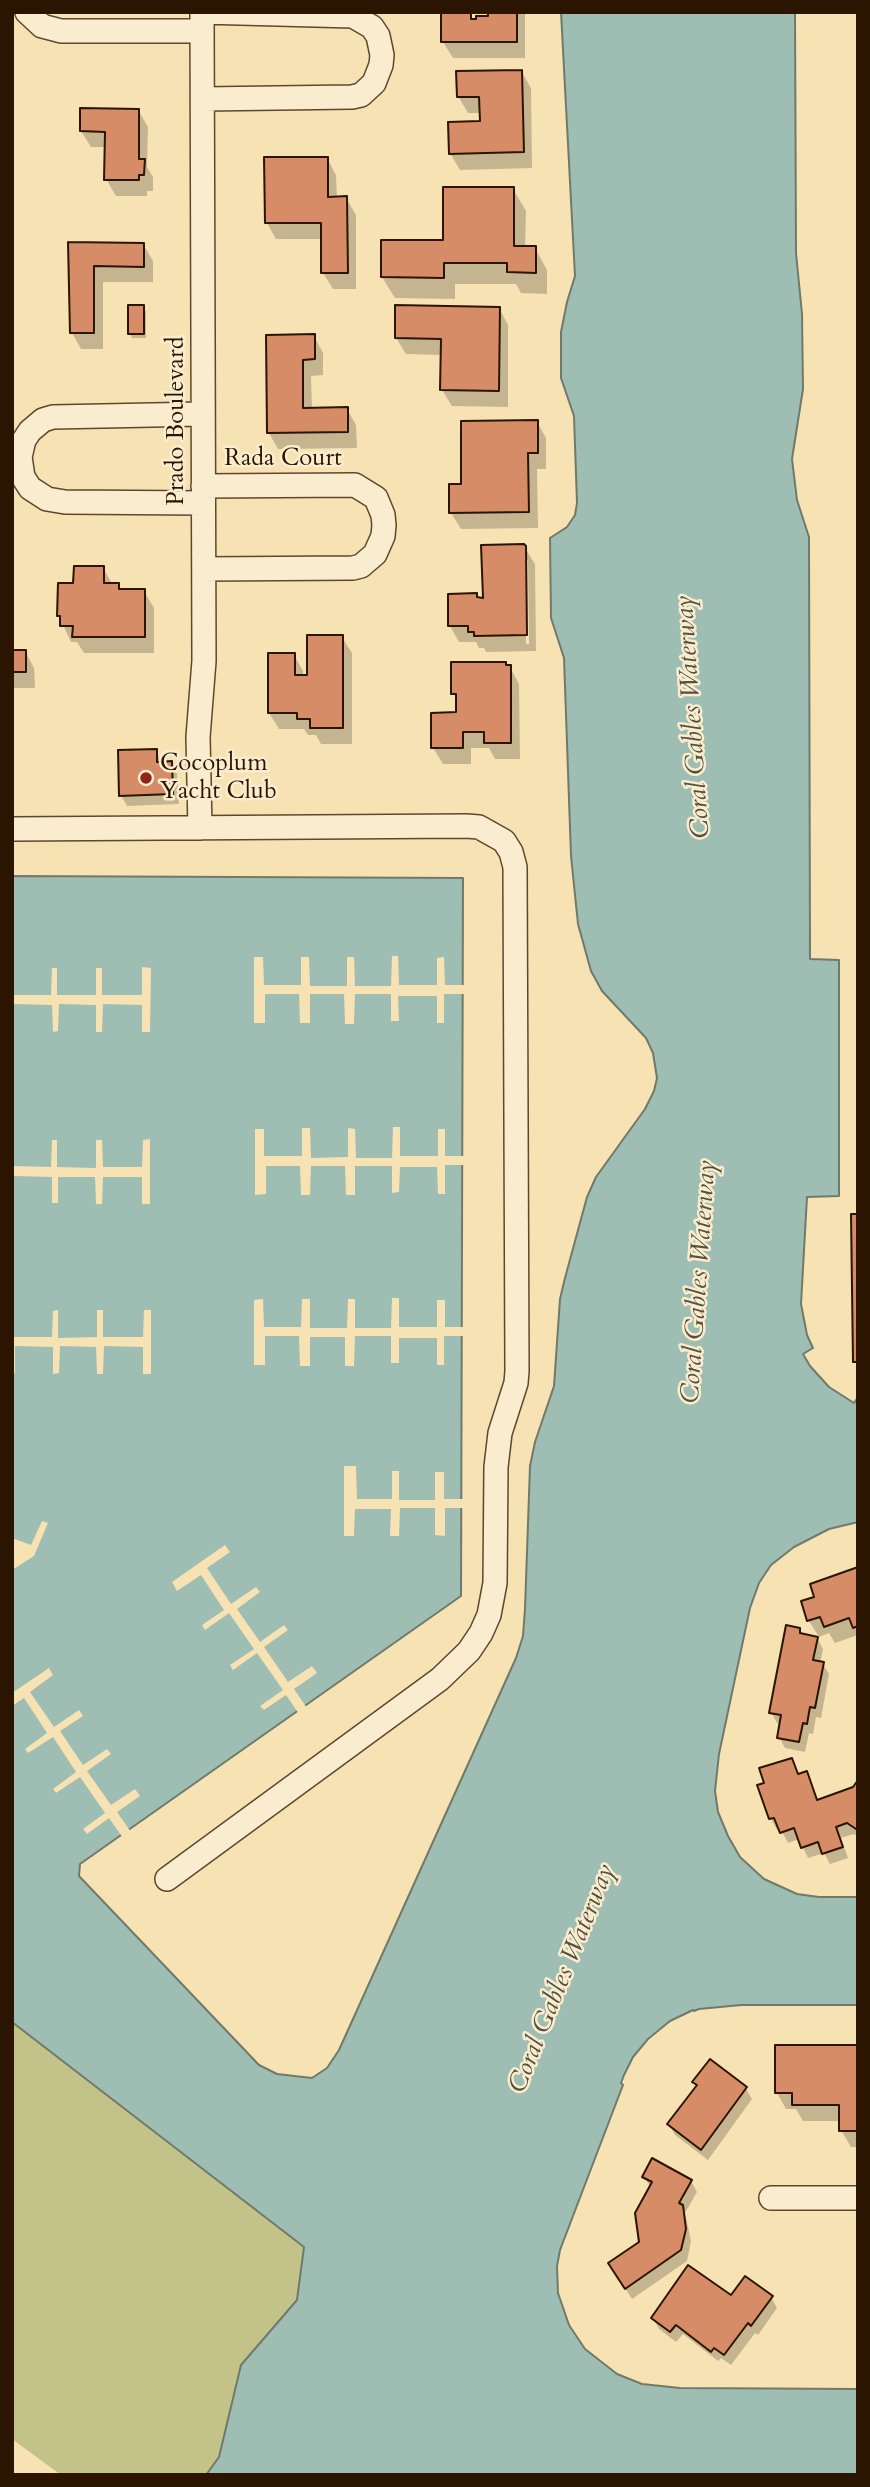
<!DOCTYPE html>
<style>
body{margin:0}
#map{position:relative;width:870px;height:2487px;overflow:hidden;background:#f7e2b4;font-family:Cardo,serif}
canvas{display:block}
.frame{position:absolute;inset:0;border:14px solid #2b1500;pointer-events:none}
</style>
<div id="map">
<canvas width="870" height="2487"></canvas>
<div class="frame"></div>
</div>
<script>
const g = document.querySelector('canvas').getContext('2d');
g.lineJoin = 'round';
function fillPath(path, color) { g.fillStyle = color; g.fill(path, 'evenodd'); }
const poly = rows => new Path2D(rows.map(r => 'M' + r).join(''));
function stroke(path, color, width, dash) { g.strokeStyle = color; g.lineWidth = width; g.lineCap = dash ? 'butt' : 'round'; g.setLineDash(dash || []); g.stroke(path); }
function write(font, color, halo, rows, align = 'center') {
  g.font = font + ' Cardo,serif'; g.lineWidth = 5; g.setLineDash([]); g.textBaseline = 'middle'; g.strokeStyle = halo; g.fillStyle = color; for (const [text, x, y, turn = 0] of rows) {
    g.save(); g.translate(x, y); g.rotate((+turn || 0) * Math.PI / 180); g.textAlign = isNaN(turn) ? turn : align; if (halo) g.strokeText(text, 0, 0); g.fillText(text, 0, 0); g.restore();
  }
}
const green = poly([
 [12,2022,304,2247,297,2300,241,2365,219,2457,206,2475,61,2475,12,2439]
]);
const water = poly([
 [561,12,795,12,796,253,802,314,803,389,792,459,797,500,809,537,810,959,839,960,839,1196,807,1197,801,1304,807,1335,813,1348,803,1354,810,1366,829,1387,854,1403,858,1397,858,1522,829,1529,794,1547,771,1565,759,1583,750,1608,719,1754,715,1791,718,1812,728,1836,740,1857,764,1879,797,1894,819,1897,858,1897,858,2005,741,2005,699,2009,694,2011,693,2010,670,2021,648,2039,633,2057,624,2075,621,2083,623,2085,560,2250,557,2266,558,2293,569,2325,585,2349,617,2374,642,2384,680,2388,858,2389,858,2475,206,2475,219,2457,241,2365,297,2300,304,2247,12,2022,12,876,463,878,461,1596,80,1864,79,1876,259,2065,277,2074,312,2078,327,2068,339,2050,516,1658,523,1636,525,1609,530,1466,535,1442,554,1386,560,1299,565,1278,587,1197,596,1177,645,1109,654,1091,657,1078,653,1053,646,1038,602,991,591,971,578,924,571,856,564,658,551,618,550,538,567,527,575,515,577,503,574,416,561,378,561,332,567,302,575,276,561,12]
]);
const pier = poly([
 [392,956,398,956,399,985,437,985,437,958,444,957,445,985,466,985,466,994,444,994,444,1023,437,1023,437,996,398,996,399,1021,391,1021,391,994,355,994,354,1024,345,1024,344,994,310,994,310,1023,300,1023,299,994,265,994,265,1023,254,1023,254,957,263,957,264,985,301,985,301,957,309,957,310,986,347,986,347,957,354,957,355,986,391,986],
 [12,967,13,995,51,995,52,968,57,968,57,995,96,995,96,968,102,968,102,995,142,995,142,967,151,968,150,1032,142,1032,142,1005,103,1004,102,1032,96,1032,96,1005,59,1004,58,1031,53,1032,52,1005,14,1004,12,1031],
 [393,1127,400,1127,400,1156,438,1156,438,1129,445,1129,445,1156,466,1156,466,1165,445,1165,445,1194,438,1194,437,1167,400,1167,399,1192,392,1193,392,1166,355,1166,355,1195,346,1195,345,1166,311,1166,310,1195,301,1195,300,1166,266,1166,266,1194,255,1195,255,1129,264,1129,264,1156,302,1156,302,1128,310,1128,311,1158,348,1157,348,1128,355,1129,356,1158,392,1158],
 [150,1139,150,1204,142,1204,142,1177,103,1177,102,1204,96,1204,95,1177,58,1177,58,1203,52,1203,52,1177,14,1176,12,1203,12,1140,13,1166,51,1167,52,1140,57,1140,57,1167,96,1168,96,1140,102,1140,103,1167,142,1167,143,1140],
 [392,1298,399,1298,399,1327,437,1327,437,1300,445,1300,445,1327,465,1327,465,1336,444,1336,444,1365,437,1365,437,1338,399,1338,399,1363,391,1363,391,1336,355,1336,354,1366,345,1366,345,1337,310,1337,310,1366,300,1366,299,1336,265,1336,265,1365,254,1365,254,1300,263,1299,264,1327,301,1327,302,1299,310,1299,310,1328,347,1328,348,1299,355,1299,355,1328,391,1328],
 [14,1309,14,1337,52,1337,53,1311,58,1310,58,1338,97,1337,97,1310,103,1310,103,1337,143,1337,144,1310,151,1310,151,1374,143,1374,143,1347,104,1346,103,1374,97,1374,96,1347,60,1346,59,1373,53,1374,53,1347,15,1346,15,1373,12,1373],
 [344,1466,356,1466,357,1499,392,1499,392,1471,399,1471,399,1500,435,1500,435,1472,444,1472,444,1499,464,1499,464,1508,445,1508,445,1536,435,1535,435,1508,400,1508,399,1536,390,1536,391,1509,355,1509,354,1536,344,1536],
 [42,1521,48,1523,34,1556,12,1570,12,1538,31,1545],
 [225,1545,230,1552,207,1568,231,1604,256,1587,260,1592,237,1609,260,1642,284,1625,288,1630,264,1647,288,1682,312,1666,317,1673,294,1689,307,1708,299,1714,286,1695,264,1710,260,1706,283,1690,257,1653,233,1670,230,1665,254,1649,229,1613,205,1630,202,1625,224,1610,201,1575,177,1591,172,1582],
 [49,1668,53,1675,30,1692,54,1727,79,1710,83,1716,60,1731,83,1765,107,1749,111,1754,87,1771,111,1805,135,1789,140,1796,117,1812,131,1832,123,1838,109,1818,87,1834,83,1829,105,1813,80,1777,56,1793,53,1789,76,1772,53,1737,28,1753,25,1749,47,1733,24,1698,12,1706,12,1693]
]);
const shadow = poly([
 [490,12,525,12,525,58,453,58,443,42,470,14,474,21,489,18],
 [521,71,531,88,532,168,460,170,450,153,482,123,482,113,468,113,458,96],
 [138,110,148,127,147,167,153,177,153,191,147,191,147,196,116,196,106,179,107,147,91,147,81,131],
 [327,158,336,175,337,198,346,198,356,215,356,289,333,289,323,273,323,239,276,239,267,223],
 [513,189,526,211,525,248,535,248,547,270,547,294,521,293,516,284,455,284,455,299,395,298,382,277,444,242],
 [70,244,143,244,153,261,153,282,103,282,103,349,81,349,72,333],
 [143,307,146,312,146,338,132,338,130,333],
 [499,308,508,325,508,407,452,406,442,390,443,355,406,354,396,338],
 [314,336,323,353,323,375,311,376,312,409,347,409,356,425,357,448,278,449,269,433],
 [537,422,546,438,546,469,537,469,538,528,461,529,451,513,463,485],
 [525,548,535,564,536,651,486,652,484,648,479,648,476,642,459,642,450,626,478,599,485,599],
 [525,560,528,560,529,644,526,644],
 [103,568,113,585,118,585,122,591,144,591,154,608,154,653,84,653,77,642,71,642,59,616,75,584],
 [342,637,352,653,352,744,321,744,316,735,308,735,304,729,279,729,269,713,294,655,303,671,303,677,309,677],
 [25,651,34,668,35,688,12,688,12,652],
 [505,663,510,667,519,684,520,759,495,759,489,748,471,748,471,764,443,764,433,748,458,714,458,701,453,693],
 [156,751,162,764,171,763,177,774,179,804,127,806,121,795],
 [858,1569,858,1635,835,1643,829,1633,819,1637,809,1621,803,1602,816,1598],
 [799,1629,803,1636,817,1638,823,1649,820,1663,823,1664,829,1674,821,1718,816,1717,813,1734,809,1733,805,1752,785,1748,779,1737,781,1724,777,1723,771,1712],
 [791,1760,799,1775,807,1773,819,1801,854,1789,858,1784,858,1836,854,1834,841,1838,848,1858,830,1864,824,1853,808,1858,799,1839,788,1843,780,1828,777,1830,771,1819,760,1787,767,1784],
 [858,2046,858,2147,851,2147,841,2130,841,2121,803,2121,796,2109,786,2109,777,2093],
 [695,2082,746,2089,752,2099,708,2160,675,2135,669,2124,697,2087],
 [644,2177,691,2181,697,2192,685,2213,691,2241,687,2261,632,2299,616,2274,641,2243,651,2188],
 [771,2297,777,2308,758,2335,755,2333,731,2365,721,2358,718,2361,683,2334,676,2342,659,2329,653,2318,732,2298]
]);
const building = poly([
 [441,12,471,13,471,19,476,19,476,16,488,16,488,12,517,12,517,42,441,42,441,12],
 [522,70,524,152,449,154,448,122,480,121,479,97,457,97,456,71,522,70],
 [80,108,139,109,139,159,145,159,144,175,139,175,139,180,104,180,105,132,80,131,80,108],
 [264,157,328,157,328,197,347,196,348,273,321,273,321,223,265,223,264,157],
 [443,187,514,187,514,246,536,246,536,273,507,272,507,263,444,263,444,278,381,277,381,240,443,240,443,187],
 [68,242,144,243,144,267,94,266,94,333,70,333,68,242],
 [128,305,144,305,144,334,128,334,128,305],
 [395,305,500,307,499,391,440,390,441,339,395,338,395,305],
 [315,334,315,359,303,360,303,408,348,407,348,432,267,433,266,335,315,334],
 [538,420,538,453,528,453,529,512,449,513,449,484,461,484,461,421,538,420],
 [524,544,526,546,527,635,474,636,474,632,468,632,468,626,448,626,448,594,477,593,477,597,483,598,481,545,524,544],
 [74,566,104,566,104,583,119,583,119,589,145,589,145,637,72,637,73,626,60,626,60,616,57,616,58,583,73,583,74,566],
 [307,635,343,635,343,728,310,728,310,719,297,719,297,713,268,713,268,653,295,653,295,675,307,675,307,635],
 [12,650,26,650,26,672,12,672,12,650],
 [451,662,506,662,506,665,511,665,511,743,484,743,484,732,463,732,463,748,431,748,431,713,456,712,456,694,451,694,451,662],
 [157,749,157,762,172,761,173,794,119,796,118,750,157,749],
 [851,1214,858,1214,858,1362,853,1362,851,1214],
 [858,1567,858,1626,853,1628,849,1618,824,1627,820,1617,807,1621,801,1601,814,1597,810,1584,858,1567],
 [786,1625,800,1628,800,1633,818,1637,813,1660,824,1662,815,1708,810,1707,807,1724,803,1723,799,1742,777,1738,781,1715,769,1713,786,1625],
 [792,1758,798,1774,807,1771,817,1800,853,1787,858,1780,858,1827,856,1829,847,1823,836,1827,843,1847,822,1854,818,1842,801,1848,794,1828,780,1833,774,1818,769,1819,757,1785,764,1783,759,1768,792,1758],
 [775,2045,858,2045,858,2131,839,2131,839,2105,792,2105,792,2093,775,2093,775,2045],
 [710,2059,747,2087,701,2150,667,2124,697,2085,692,2082,710,2059],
 [652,2158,692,2180,679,2203,683,2205,686,2229,681,2250,625,2289,608,2263,639,2242,635,2213,652,2182,642,2177,652,2158],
 [688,2265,731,2295,745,2276,773,2296,751,2326,748,2323,724,2355,714,2348,711,2352,676,2325,670,2332,651,2318,688,2265]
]);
const minor = poly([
 [27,12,42,26,61,31,202,31],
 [202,12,353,16,372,27,378,36,382,55,381,65,374,83,361,95,352,97,203,99],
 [202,414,53,417,43,420,30,431,24,440,20,457,23,477,30,488,47,499,65,502,203,503],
 [203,486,355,485,376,498,383,515,384,525,383,536,375,554,361,566,353,568,204,569],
 [200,828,198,737,204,661,202,12],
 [12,829,466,826,479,827,504,841,511,852,515,867,517,1371,516,1383,500,1433,496,1467,495,1583,489,1615,481,1633,469,1651,440,1679,167,1879],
 [771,2198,858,2198]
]);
const markers = [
 [146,778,7,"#8f2418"]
];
const streetNames = [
 ["Prado Boulevard",177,421,-90],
 ["Rada Court",283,459]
];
const poiNames = [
 ["Cocoplum",160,764],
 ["Yacht Club",160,792]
];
const waterNames = [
 ["Coral Gables Waterway",694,717,-94],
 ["Coral Gables Waterway",700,1282,-86],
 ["Coral Gables Waterway",563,1979,-68]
];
fillPath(green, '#c3c289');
fillPath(water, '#9ebdb3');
stroke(water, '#707a6b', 2);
fillPath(pier, '#f7e2b4');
fillPath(shadow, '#0003');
fillPath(building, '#d58c67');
stroke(building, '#2b1500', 2);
stroke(minor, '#5e482d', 26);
stroke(minor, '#faecce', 23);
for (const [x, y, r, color] of markers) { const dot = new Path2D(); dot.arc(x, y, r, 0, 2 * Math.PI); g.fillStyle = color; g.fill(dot); stroke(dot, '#faecce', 2.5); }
write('24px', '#2b1500', '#faecce', streetNames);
write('24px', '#2b1500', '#faecce', poiNames, 'left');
write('italic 26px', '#53503f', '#faecce', waterNames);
</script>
